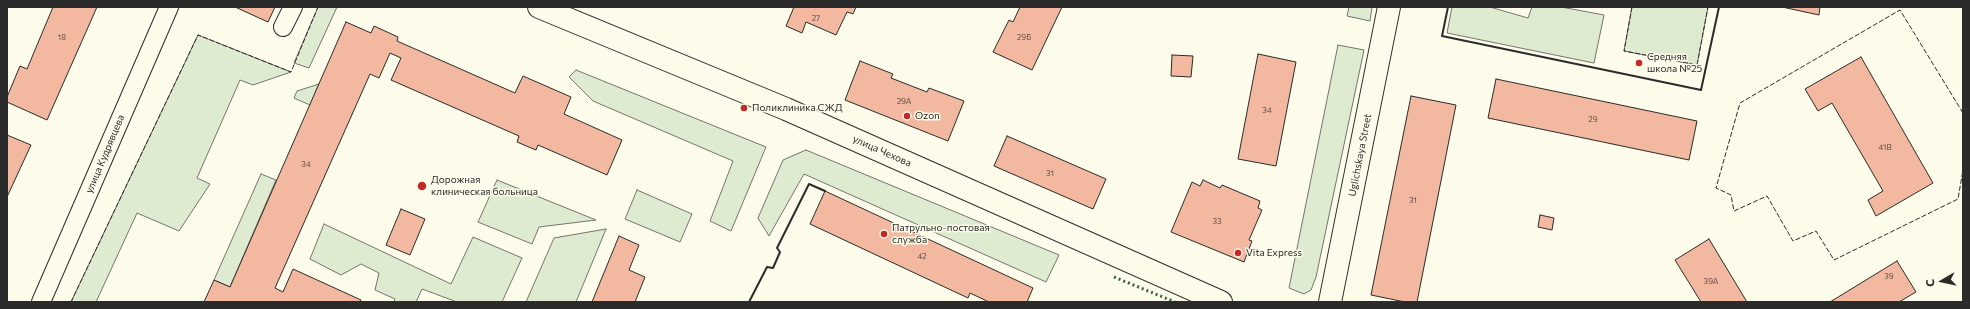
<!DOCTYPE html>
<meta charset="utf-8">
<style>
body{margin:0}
#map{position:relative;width:1970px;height:309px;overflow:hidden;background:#fdfbea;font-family:Commissioner,sans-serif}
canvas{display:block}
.frame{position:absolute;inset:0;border:8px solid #2b2b2b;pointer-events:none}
.north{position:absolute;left:1922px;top:261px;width:40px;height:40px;-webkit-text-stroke:3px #fdfbea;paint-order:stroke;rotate:261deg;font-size:11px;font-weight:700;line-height:16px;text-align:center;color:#2b2b2b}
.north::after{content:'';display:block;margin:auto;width:14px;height:18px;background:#2b2b2b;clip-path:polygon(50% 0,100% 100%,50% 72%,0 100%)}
</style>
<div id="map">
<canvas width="1970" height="309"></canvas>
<div class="frame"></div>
<div class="north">С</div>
</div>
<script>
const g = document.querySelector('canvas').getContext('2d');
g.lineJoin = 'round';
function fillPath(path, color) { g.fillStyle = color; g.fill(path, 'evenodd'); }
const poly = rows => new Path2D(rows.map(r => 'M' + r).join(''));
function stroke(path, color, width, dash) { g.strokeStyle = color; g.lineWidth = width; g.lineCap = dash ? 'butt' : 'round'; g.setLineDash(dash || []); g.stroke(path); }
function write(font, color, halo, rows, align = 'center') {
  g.font = font + ' Commissioner,sans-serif'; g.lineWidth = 3; g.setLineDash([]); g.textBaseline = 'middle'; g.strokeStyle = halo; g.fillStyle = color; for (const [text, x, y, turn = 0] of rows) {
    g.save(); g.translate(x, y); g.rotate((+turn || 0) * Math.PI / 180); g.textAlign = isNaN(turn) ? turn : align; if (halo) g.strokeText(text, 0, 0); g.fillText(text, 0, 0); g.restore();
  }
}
const green = poly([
 [318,7,337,7,309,68,294,63,318,7],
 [1349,7,1372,7,1370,21,1347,16,1349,7],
 [1452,7,1490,7,1528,18,1532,7,1561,7,1604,15,1594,63,1447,33,1452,7],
 [1632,7,1708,7,1697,65,1624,51,1632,7],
 [198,35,291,72,253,85,240,80,197,178,210,184,179,231,137,213,96,302,71,302,198,35],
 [1338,45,1364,50,1316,277,1311,290,1304,294,1289,288,1338,45],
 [576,70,766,147,731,231,710,221,733,161,593,101,569,77,576,70],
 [319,84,310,105,294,98,297,91,319,84],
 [806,150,1059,255,1046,282,804,174,769,236,758,218,783,160,806,150],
 [261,174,276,180,230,287,214,280,261,174],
 [497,180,596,220,539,227,532,244,478,222,497,180],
 [637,190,692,214,680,242,625,219,637,190],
 [324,224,451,284,473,237,522,258,502,302,457,302,422,289,416,302,394,302,395,299,375,290,379,273,361,264,341,275,310,259,324,224],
 [606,229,576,302,526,302,554,238,606,229]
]);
const building = poly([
 [53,7,97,7,47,120,7,102,7,97,20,66,27,69,53,7],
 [235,7,275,7,268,22,235,7],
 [794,7,856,7,853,14,847,12,836,35,806,22,802,33,786,26,794,7],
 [1020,7,1062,7,1032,70,993,52,1009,20,1013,22,1020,7],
 [1782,7,1820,7,1819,15,1782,7],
 [346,22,371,33,374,26,398,37,397,41,515,93,523,76,571,97,564,114,622,140,607,175,538,145,536,150,517,142,519,136,391,80,401,58,390,53,379,78,370,74,275,288,283,292,293,269,361,300,360,302,204,302,214,280,230,287,346,22],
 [1258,54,1296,62,1276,166,1238,159,1258,54],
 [1172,55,1193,56,1191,77,1171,76,1172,55],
 [1861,57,1933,183,1876,216,1868,200,1883,191,1832,103,1818,111,1805,89,1861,57],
 [860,61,893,74,891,78,927,92,929,88,964,101,948,141,845,100,860,61],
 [1496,79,1697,121,1689,160,1488,118,1496,79],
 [1411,96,1456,105,1417,302,1405,302,1371,295,1411,96],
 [7,135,31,145,7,197,7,135],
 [1007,136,1106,179,1093,209,994,166,1007,136],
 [1203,180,1220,188,1222,185,1260,201,1258,208,1262,210,1249,240,1252,241,1244,262,1171,232,1192,182,1200,186,1203,180],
 [825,191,1033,288,1027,302,989,302,970,293,968,298,810,224,825,191],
 [401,209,425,219,410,255,386,245,401,209],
 [1540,215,1554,218,1552,230,1538,227,1540,215],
 [619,236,639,245,629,270,645,277,635,302,592,302,619,236],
 [1709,239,1747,302,1701,302,1675,260,1709,239],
 [1897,261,1916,292,1899,302,1830,302,1897,261]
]);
const street = poly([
 [283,27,293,7],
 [41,302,169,7]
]);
const secondary = poly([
 [539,7,786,109,1221,302],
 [1330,302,1389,7]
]);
const hedge = poly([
 [1114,277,1175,302]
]);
const fence = poly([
 [1632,7,1624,51,1697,65,1708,7],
 [1963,113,1900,10,1740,103,1716,188,1731,195,1734,211,1767,196,1793,241,1816,231,1834,260,1958,199,1963,170],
 [71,302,198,35,291,72,318,7]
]);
const wall = poly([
 [1448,7,1442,36,1701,90,1719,7],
 [749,302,767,267,773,268,780,252,777,248,809,184,825,191]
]);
const markers = [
 [1639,63,4,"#c62828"],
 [744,108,4,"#c62828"],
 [907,116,4,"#c62828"],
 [422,186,5,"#c62828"],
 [884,234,4,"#c62828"],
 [1238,253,4,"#c62828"]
];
const numberNames = [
 ["27",816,18],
 ["18",62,37],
 ["29Б",1024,37],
 ["29А",904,101],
 ["34",1267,110],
 ["29",1593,119],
 ["41В",1885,147],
 ["34",306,164],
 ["31",1050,173],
 ["31",1413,200],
 ["33",1217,221],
 ["42",922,256],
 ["39",1889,276],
 ["39А",1711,281]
];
const poiNames = [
 ["Средняя",1647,57],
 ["школа №25",1647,69],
 ["Поликлиника СЖД",752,108],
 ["Ozon",915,116],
 ["Дорожная",431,180],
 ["клиническая больница",431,192],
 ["Патрульно-постовая",892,228],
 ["служба",892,240],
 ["Vita Express",1246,253]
];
const streetNames = [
 ["улица Чехова",882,151,24],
 ["улица Кудрявцева",105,154,-67],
 ["Uglichskaya Street",1360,155,-79]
];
fillPath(green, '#deebd1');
stroke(green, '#74746e', 1);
fillPath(building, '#f2b8a0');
stroke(building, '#2b2b2b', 1);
stroke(street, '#2b2b2b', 20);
stroke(secondary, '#2b2b2b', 24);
stroke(street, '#fdfbea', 18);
stroke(secondary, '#fdfbea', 22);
stroke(hedge, '#34623c', 3, [2, 3]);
stroke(fence, '#2b2b2b', 1, [5, 2]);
stroke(wall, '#2b2b2b', 2);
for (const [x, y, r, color] of markers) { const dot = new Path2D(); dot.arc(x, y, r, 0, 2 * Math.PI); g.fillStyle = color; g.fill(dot); stroke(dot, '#fdfbea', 1.5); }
write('8px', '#5d4e48', null, numberNames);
write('10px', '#2b2b2b', '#fdfbea', poiNames, 'left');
write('10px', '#2b2b2b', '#fdfbea', streetNames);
</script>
